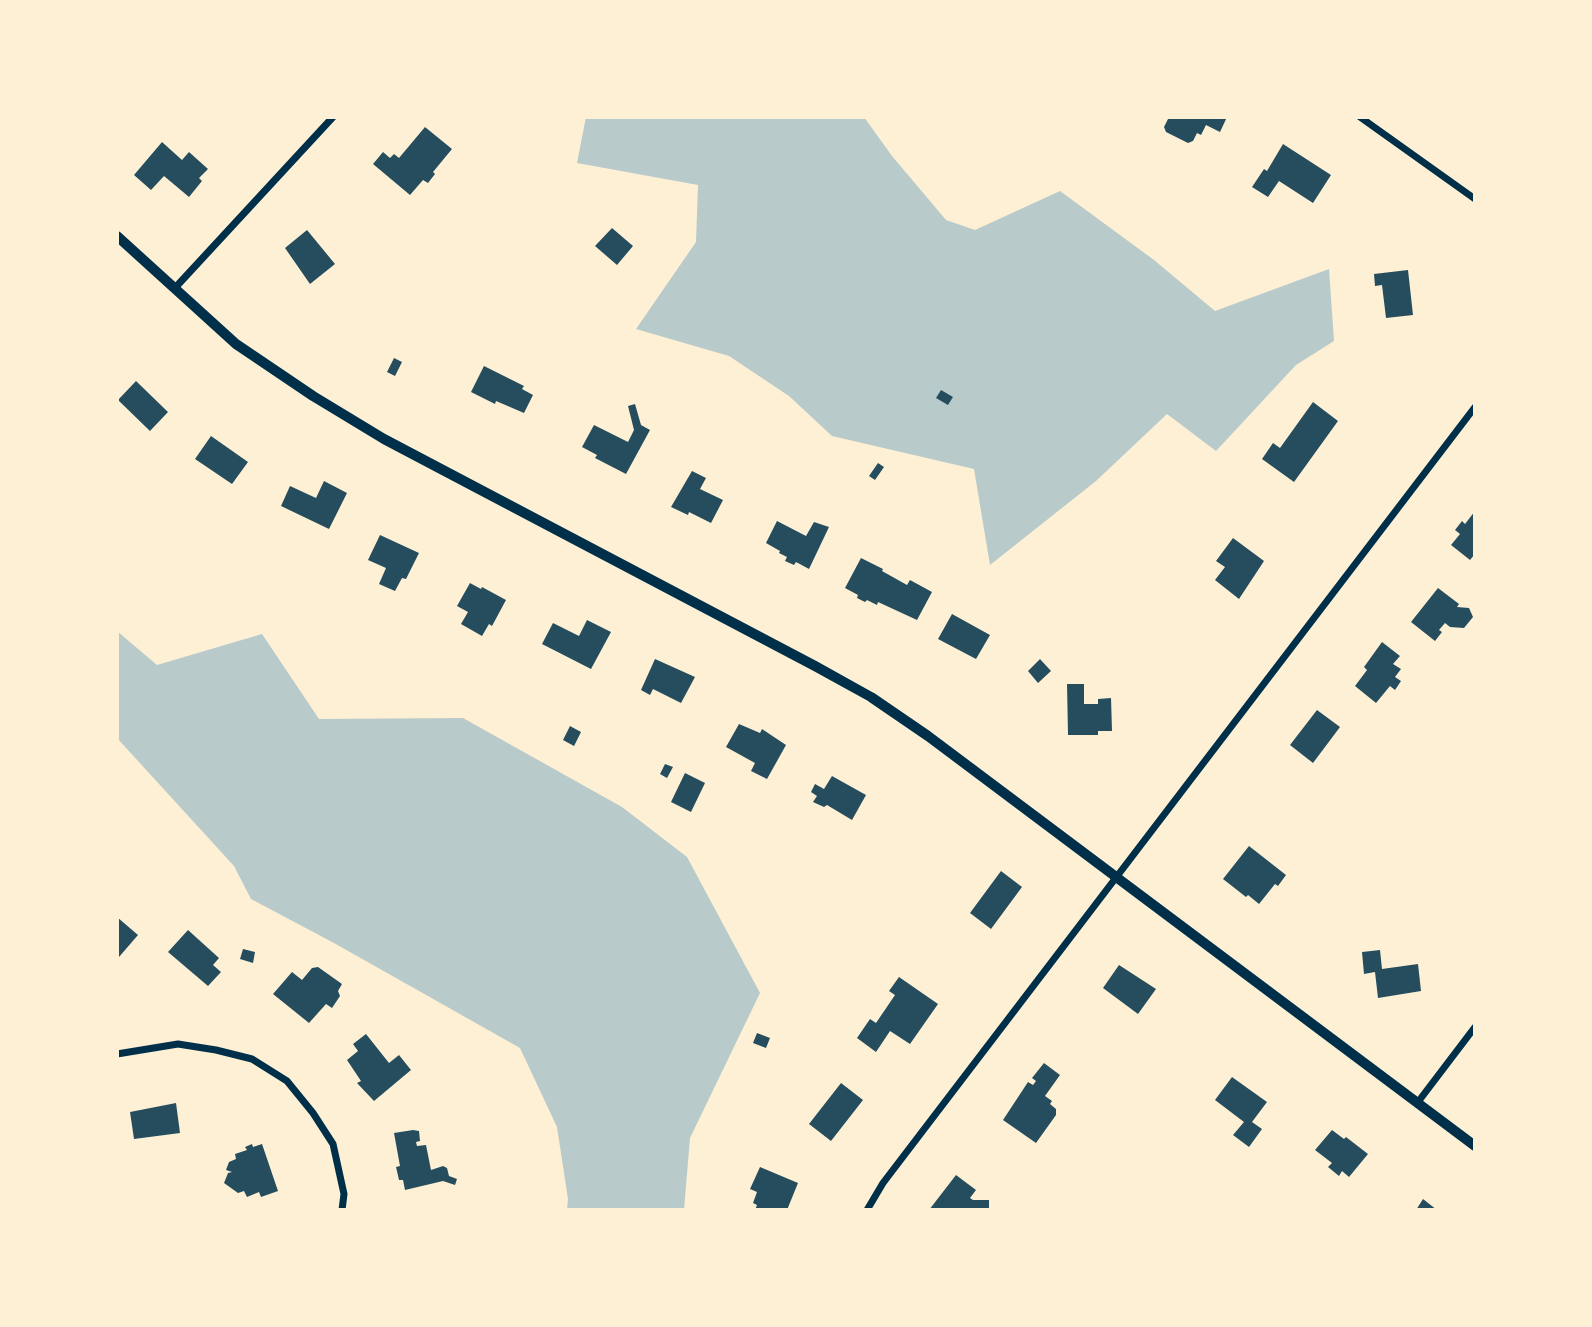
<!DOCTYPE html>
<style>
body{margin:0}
#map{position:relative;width:1592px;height:1327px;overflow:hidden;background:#fdf0d5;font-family:"Alegreya Sans",sans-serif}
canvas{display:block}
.frame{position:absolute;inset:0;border:119px solid #fdf0d5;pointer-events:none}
</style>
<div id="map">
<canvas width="1592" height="1327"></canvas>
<div class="frame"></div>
</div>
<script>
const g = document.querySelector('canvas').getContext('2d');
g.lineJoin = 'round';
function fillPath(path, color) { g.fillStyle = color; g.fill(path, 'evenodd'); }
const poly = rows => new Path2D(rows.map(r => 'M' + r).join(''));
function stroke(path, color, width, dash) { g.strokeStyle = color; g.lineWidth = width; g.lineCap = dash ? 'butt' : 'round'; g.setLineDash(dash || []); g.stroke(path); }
const green = poly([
 [586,117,864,117,892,156,946,220,975,230,1060,191,1154,260,1215,311,1329,269,1334,341,1296,365,1216,451,1167,414,1096,481,990,565,974,469,832,436,789,396,729,356,636,329,696,242,698,185,577,163],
 [117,631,157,665,262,634,319,719,463,718,622,807,687,857,760,993,690,1138,684,1210,567,1210,568,1199,557,1127,520,1048,334,943,251,899,234,866,117,738]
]);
const building = poly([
 [1169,117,1227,117,1220,132,1206,125,1201,135,1197,133,1193,141,1188,143,1166,132,1164,127],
 [425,127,452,149,433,172,435,174,428,183,423,180,410,195,373,164,383,152,390,158,394,154,399,158],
 [162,142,182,160,189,152,208,169,199,178,202,181,189,197,164,176,151,190,134,175],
 [1283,144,1331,175,1313,203,1279,181,1268,197,1252,187,1264,169,1267,171],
 [612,228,633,246,617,265,595,246],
 [307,230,335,264,310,284,285,248],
 [1408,270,1413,315,1386,318,1382,285,1375,286,1374,274],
 [394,358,402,362,395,376,387,372],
 [484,366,524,386,522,389,533,395,524,413,496,401,495,404,471,392],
 [136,381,168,412,150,431,118,400],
 [941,390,953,397,948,405,936,398],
 [1313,402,1338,421,1294,482,1262,459,1273,443,1280,448],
 [635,404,641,425,650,430,626,474,595,458,597,455,582,447,594,425,628,442,634,430,628,406],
 [211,436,248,462,232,484,195,459],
 [878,463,884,467,875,480,869,476],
 [692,471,706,478,700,489,723,500,711,523,689,512,688,515,671,507],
 [324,481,347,493,329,529,281,506,290,486,316,498],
 [1475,511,1475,554,1470,560,1451,545,1460,534,1455,530,1462,521,1465,524],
 [777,521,806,536,814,522,829,527,809,569,796,562,794,565,785,561,787,557,779,553,780,551,766,543],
 [380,535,419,553,406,579,402,578,395,591,379,584,386,568,368,560],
 [1233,538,1264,561,1239,599,1215,580,1225,567,1216,561],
 [861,558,883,569,882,571,907,585,910,580,932,592,917,620,878,602,877,605,867,600,865,602,857,598,858,595,845,588],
 [470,583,481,589,482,587,506,600,492,626,489,624,482,636,461,624,468,612,457,606],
 [1438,588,1459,604,1457,607,1469,608,1473,617,1464,628,1450,627,1445,623,1439,630,1442,632,1435,641,1411,622],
 [952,614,990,635,976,659,938,639],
 [587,620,611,632,591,669,542,644,553,623,579,636],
 [1382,642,1400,656,1393,664,1401,669,1395,677,1401,681,1395,690,1390,686,1376,703,1355,686,1367,670,1364,667],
 [655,659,695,677,681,703,653,689,650,695,641,690],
 [1040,659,1051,671,1038,683,1028,671],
 [1067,684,1084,684,1084,704,1098,704,1098,699,1111,698,1112,731,1098,731,1098,735,1068,735],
 [1317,710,1340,727,1313,763,1290,745],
 [739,724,760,733,762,729,786,745,767,779,751,771,755,763,726,747],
 [570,726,581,732,574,746,563,740],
 [665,764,673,767,667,778,660,774],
 [685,773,705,783,691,812,671,802],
 [832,776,866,795,852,820,827,805,824,807,813,802,817,796,811,792,815,784,824,789],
 [1249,846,1286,875,1278,886,1275,884,1259,904,1248,895,1246,897,1223,879],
 [1001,871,1022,887,991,929,970,913],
 [117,917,138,935,119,957,117,956],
 [188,930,219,958,213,965,221,972,208,986,168,952],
 [243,949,255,952,253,963,240,959],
 [1380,950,1382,969,1418,964,1421,991,1378,998,1375,972,1364,974,1362,952],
 [1119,965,1156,989,1138,1014,1103,988],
 [318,967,342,984,338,991,340,996,332,1008,326,1004,309,1023,273,994,292,972,302,980,312,968],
 [899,977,938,1004,910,1044,890,1031,876,1052,857,1038,870,1019,876,1023,895,995,889,991],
 [757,1033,770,1038,766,1048,753,1043],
 [366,1034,389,1063,399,1055,411,1070,374,1101,357,1083,361,1081,347,1060,358,1051,353,1044],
 [1044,1063,1060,1075,1045,1096,1052,1101,1050,1104,1056,1109,1056,1115,1036,1143,1003,1120,1028,1082,1033,1085,1036,1081,1032,1078],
 [1232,1077,1267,1102,1252,1122,1262,1129,1249,1147,1233,1135,1244,1122,1215,1100],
 [841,1083,863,1100,831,1141,809,1124],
 [176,1103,180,1133,134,1139,130,1112],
 [413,1130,419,1131,420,1141,416,1142,417,1146,426,1145,431,1170,443,1166,447,1168,449,1176,457,1179,455,1185,443,1181,405,1190,403,1180,399,1180,396,1167,400,1166,394,1133],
 [1332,1130,1344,1139,1346,1137,1368,1154,1349,1177,1342,1171,1339,1176,1328,1167,1332,1163,1315,1150],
 [252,1144,253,1147,262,1144,278,1191,261,1197,259,1192,247,1197,244,1191,238,1193,224,1183,228,1173,232,1172,226,1170,229,1162,236,1159,235,1154,247,1150,245,1147],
 [760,1167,798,1183,787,1210,755,1210,757,1205,753,1203,757,1192,750,1189],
 [956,1175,976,1190,970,1198,973,1200,989,1200,989,1210,929,1210],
 [1423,1199,1437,1210,1416,1210]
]);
const minor = poly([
 [1360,117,1475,199],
 [174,289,333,117],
 [117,1054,178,1044,216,1050,252,1059,287,1081,313,1113,333,1144,344,1194,342,1210],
 [1418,1102,1475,1027],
 [867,1210,883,1183,1475,407]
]);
const tertiary = poly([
 [117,236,236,344,313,396,384,439,815,666,871,697,928,736,1475,1146]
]);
fillPath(green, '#b9caca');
fillPath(building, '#264d5e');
stroke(minor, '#003049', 7);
stroke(tertiary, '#003049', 10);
</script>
